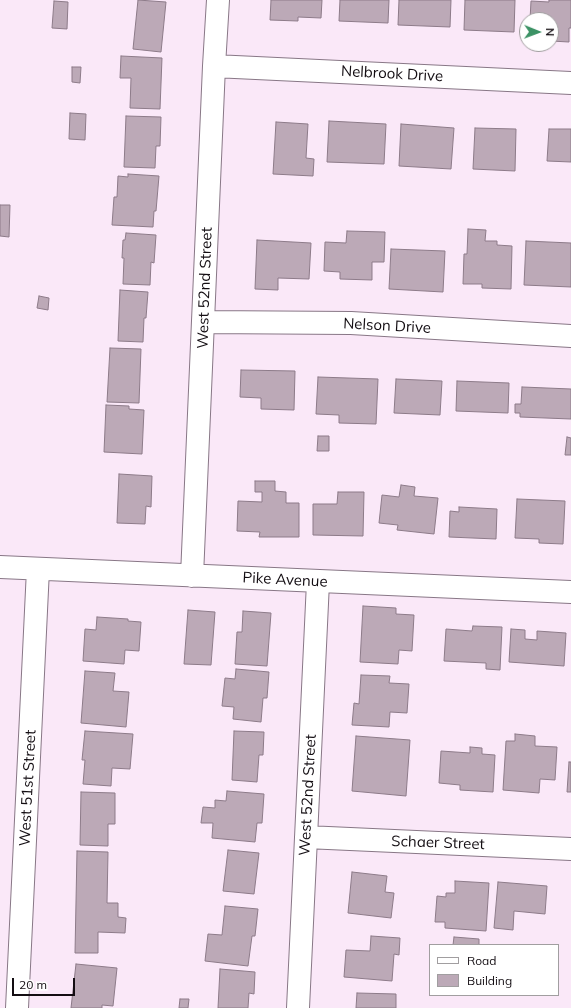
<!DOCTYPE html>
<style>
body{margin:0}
#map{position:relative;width:571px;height:1008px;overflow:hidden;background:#fae8f8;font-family:Mulish,sans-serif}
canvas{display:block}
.legend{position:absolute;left:429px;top:944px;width:130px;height:52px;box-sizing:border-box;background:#fff;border:1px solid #a19ea0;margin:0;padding:5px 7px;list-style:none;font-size:12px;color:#130d12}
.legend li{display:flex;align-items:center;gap:8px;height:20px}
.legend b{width:20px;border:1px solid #a19ea0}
.north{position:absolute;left:519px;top:12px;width:40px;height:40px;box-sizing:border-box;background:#fff;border:1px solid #a19ea0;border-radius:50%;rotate:91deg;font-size:11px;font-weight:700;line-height:16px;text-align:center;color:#130d12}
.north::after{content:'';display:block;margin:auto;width:14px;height:18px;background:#3c9265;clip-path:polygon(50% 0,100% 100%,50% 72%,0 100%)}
.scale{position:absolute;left:12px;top:978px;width:63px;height:18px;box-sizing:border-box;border:2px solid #130d12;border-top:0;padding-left:5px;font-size:12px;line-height:14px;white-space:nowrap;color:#130d12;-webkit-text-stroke:3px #fff;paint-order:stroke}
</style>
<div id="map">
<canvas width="571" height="1008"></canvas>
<ul class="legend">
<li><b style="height:5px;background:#fff"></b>Road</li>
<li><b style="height:11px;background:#bca9b7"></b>Building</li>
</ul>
<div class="north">N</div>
<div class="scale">20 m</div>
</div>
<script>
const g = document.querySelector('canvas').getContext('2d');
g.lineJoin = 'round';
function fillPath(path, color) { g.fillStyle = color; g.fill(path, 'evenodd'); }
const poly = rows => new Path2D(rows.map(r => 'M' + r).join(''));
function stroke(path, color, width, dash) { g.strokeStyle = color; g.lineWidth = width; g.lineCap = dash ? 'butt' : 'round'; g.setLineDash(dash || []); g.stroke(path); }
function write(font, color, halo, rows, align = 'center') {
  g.font = font + ' Mulish,sans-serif'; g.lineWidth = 3.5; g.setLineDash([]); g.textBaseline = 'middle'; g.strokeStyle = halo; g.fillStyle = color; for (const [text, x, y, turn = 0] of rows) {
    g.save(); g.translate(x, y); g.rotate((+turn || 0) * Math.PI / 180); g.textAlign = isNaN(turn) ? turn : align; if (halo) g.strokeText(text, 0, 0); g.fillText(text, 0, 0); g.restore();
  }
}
const building = poly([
 [138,0,166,2,161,52,133,49,138,0],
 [271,0,322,0,321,18,298,17,298,21,270,20,271,0],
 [340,0,389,0,388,23,339,21,340,0],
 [399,0,451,0,450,27,398,25,399,0],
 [465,0,515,0,514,32,464,30,465,0],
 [549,0,571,0,571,28,569,28,569,42,551,41,551,20,530,20,531,1,549,2,549,0],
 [54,1,68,2,67,29,52,28,54,1],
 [121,56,162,58,160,109,130,108,131,78,120,78,121,56],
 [72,67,81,67,80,83,72,82,72,67],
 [70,113,86,114,85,140,69,139,70,113],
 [126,116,161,117,160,146,156,146,155,168,124,167,126,116],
 [329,121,386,124,384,164,327,162,329,121],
 [276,122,308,124,306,158,314,159,313,176,273,174,276,122],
 [401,124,454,128,451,169,399,166,401,124],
 [475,128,516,129,515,171,473,169,475,128],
 [549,129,571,129,571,162,547,161,549,129],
 [128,174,159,176,156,211,154,211,153,227,112,225,114,197,117,197,118,176,128,177,128,174],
 [0,205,10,205,9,237,0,236,0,205],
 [468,229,486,230,485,241,497,241,497,245,512,246,511,289,482,288,482,284,463,284,464,254,467,254,468,229],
 [347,231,385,232,384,262,372,262,372,280,340,279,340,272,324,271,325,242,346,243,347,231],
 [126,233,156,235,154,263,151,262,150,285,123,284,124,258,122,258,123,240,125,240,126,233],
 [257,240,311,243,309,279,278,278,278,290,255,289,257,240],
 [526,241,571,243,571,287,524,285,526,241],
 [391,249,445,251,443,292,389,289,391,249],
 [120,290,148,292,146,318,144,318,143,342,118,341,120,290],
 [39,296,49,298,48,310,37,308,39,296],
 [110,348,141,349,139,403,107,402,110,348],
 [241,370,295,371,294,410,261,409,261,398,240,397,241,370],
 [318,377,378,379,376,424,339,423,339,415,316,414,318,377],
 [396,379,442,381,440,415,394,413,396,379],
 [457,381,509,383,508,413,456,411,457,381],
 [522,387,571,389,571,419,520,417,520,413,515,413,515,404,521,404,522,387],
 [106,405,129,406,129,409,144,410,142,454,104,452,106,405],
 [318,436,329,436,329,451,317,451,318,436],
 [567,437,571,438,571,455,565,455,567,437],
 [119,474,152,476,151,507,146,506,145,524,117,523,119,474],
 [255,481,275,481,275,491,286,492,286,503,299,503,299,537,259,537,260,532,237,531,238,501,262,502,262,492,255,492,255,481],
 [401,485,415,487,414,496,438,498,434,534,397,530,398,525,379,523,382,495,399,497,401,485],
 [338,492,364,492,363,536,313,535,313,504,337,504,338,492],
 [517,499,565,501,563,544,539,543,539,539,515,538,517,499],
 [459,507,497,509,496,539,449,537,450,511,459,512,459,507],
 [363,606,396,608,396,614,414,615,412,651,399,650,398,664,360,662,363,606],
 [188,610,215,612,211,665,184,664,188,610],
 [243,611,271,613,267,666,235,664,237,632,242,632,243,611],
 [97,617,128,619,128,621,141,622,139,651,125,650,124,664,83,661,85,629,96,630,97,617],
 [473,626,502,627,500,670,486,669,486,663,444,661,446,629,472,631,473,626],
 [511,629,525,630,525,639,537,640,537,631,566,633,564,666,509,662,511,629],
 [236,669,269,672,267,698,263,698,261,722,233,719,234,707,222,706,225,678,235,679,236,669],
 [85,671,115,673,113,691,129,692,126,727,81,723,85,671],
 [361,675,390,676,389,683,409,684,407,713,390,712,389,727,352,725,354,703,359,704,361,675],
 [85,731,133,734,130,769,112,768,111,786,83,784,85,760,82,760,85,731],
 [234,731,264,732,263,755,259,755,257,782,232,780,234,731],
 [515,734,535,736,535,746,557,747,555,780,540,779,539,793,503,790,506,741,515,741,515,734],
 [356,736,410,740,406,796,352,791,356,736],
 [470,747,482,748,482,754,495,755,493,792,460,790,460,785,439,783,441,751,470,753,470,747],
 [569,762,571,762,571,792,567,792,569,762],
 [227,791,264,794,262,823,257,823,255,842,212,838,213,823,201,823,203,807,215,808,215,800,226,801,227,791],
 [81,792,115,793,115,824,108,824,108,846,80,845,81,792],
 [228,850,259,853,254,894,223,891,228,850],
 [77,851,108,852,107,903,118,903,118,917,126,918,125,933,98,932,98,953,75,953,77,851],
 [352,872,387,876,385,892,394,893,391,918,348,913,352,872],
 [455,881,489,883,486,931,445,928,445,922,435,922,437,896,446,897,446,893,455,893,455,881],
 [498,882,547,886,545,914,514,911,513,930,494,928,498,882],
 [225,906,258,909,255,936,252,936,248,966,205,961,208,934,222,935,225,906],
 [371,936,400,938,399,955,394,954,392,981,344,977,346,950,370,951,371,936],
 [454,937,479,939,479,945,453,945,454,937],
 [76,964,117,968,113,1006,102,1005,102,1008,71,1008,76,964],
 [220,969,255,972,254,994,249,993,248,1008,218,1008,220,969],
 [357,993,396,994,396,1008,356,1008,357,993],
 [180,999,189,999,188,1008,179,1008,180,999]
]);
const minor = poly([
 [214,66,571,83],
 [203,322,351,323,571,336],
 [0,567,571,592],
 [192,576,214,66,218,0],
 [306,837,571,849],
 [17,1008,38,569],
 [298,1008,318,582]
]);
const streetNames = [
 ["Nelbrook Drive",392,74,3],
 ["West 52nd Street",205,288,-88],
 ["Nelson Drive",387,326,3],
 ["Pike Avenue",285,580,3],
 ["West 51st Street",28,788,-87],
 ["West 52nd Street",308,795,-87],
 ["Schaer Street",438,843,2]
];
fillPath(building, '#bca9b7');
stroke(building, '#8d7b89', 1);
stroke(minor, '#887786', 24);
stroke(minor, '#fff', 22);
write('15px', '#130d12', '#fff', streetNames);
</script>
